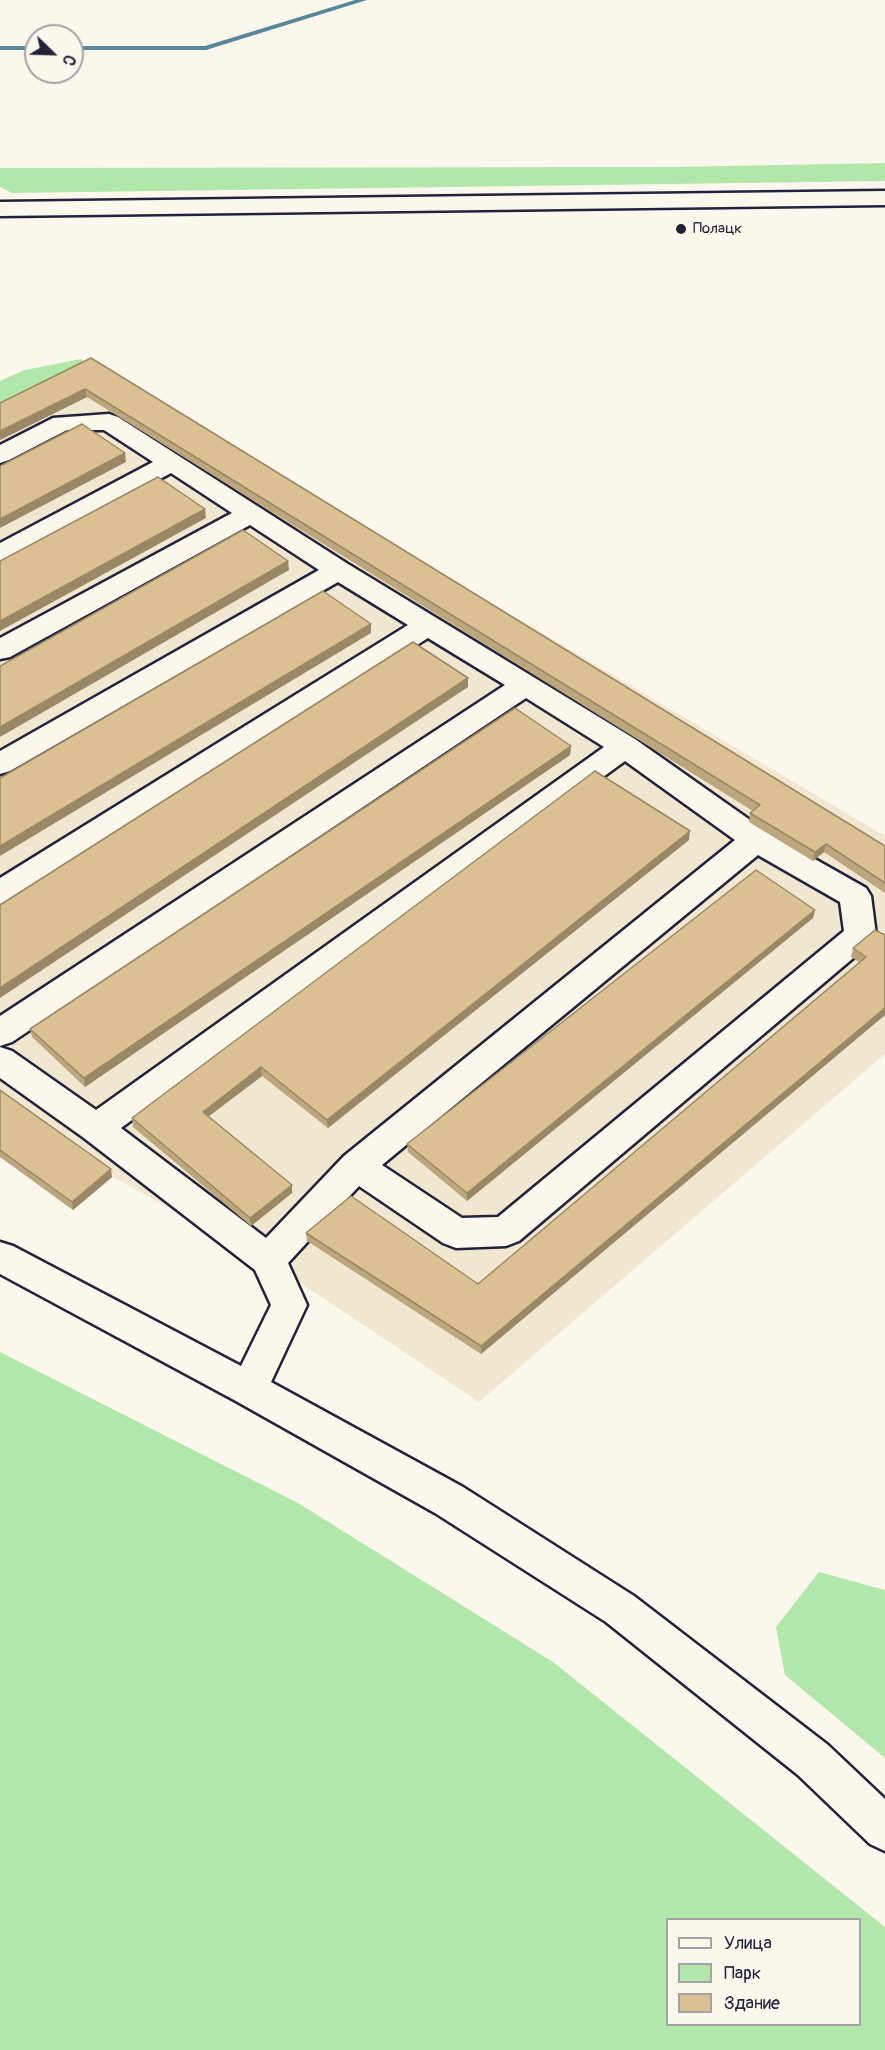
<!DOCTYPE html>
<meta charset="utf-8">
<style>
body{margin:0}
#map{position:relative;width:885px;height:2050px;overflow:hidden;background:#fbf7ec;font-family:Pangolin,sans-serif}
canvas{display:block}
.legend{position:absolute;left:666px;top:1918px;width:195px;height:108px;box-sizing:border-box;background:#fbf7ec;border:2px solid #a4a2a5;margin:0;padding:8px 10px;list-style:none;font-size:18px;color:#22223b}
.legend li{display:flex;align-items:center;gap:12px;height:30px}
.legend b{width:30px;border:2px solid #a4a2a5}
.north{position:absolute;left:24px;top:24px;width:60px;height:60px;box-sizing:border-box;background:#fbf7ec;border:2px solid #a4a2a5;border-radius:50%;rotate:113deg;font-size:16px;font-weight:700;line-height:24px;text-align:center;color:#22223b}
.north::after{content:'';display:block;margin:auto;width:21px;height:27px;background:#22223b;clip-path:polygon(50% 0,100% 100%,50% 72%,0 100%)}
</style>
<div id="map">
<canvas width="885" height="2050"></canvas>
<ul class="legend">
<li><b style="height:8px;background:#fbf7ec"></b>Улица</li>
<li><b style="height:16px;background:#b1e7aa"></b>Парк</li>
<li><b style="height:16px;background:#dbc191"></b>Здание</li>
</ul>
<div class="north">С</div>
</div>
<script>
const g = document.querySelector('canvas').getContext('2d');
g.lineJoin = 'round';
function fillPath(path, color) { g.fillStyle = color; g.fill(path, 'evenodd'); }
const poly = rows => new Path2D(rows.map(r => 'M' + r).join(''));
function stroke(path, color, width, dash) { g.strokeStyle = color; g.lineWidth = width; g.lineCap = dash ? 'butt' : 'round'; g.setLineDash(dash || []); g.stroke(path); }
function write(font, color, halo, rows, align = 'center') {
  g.font = font + ' Pangolin,sans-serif'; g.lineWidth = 5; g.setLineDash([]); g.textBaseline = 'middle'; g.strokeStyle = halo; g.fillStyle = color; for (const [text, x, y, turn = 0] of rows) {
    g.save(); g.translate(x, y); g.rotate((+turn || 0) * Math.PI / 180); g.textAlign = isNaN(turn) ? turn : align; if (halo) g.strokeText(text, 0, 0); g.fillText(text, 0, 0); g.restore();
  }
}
const built = poly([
 [92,367,885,836,885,1054,479,1402,277,1267,113,1177,73,1210,0,1156,0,412]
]);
const green = poly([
 [885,163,885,181,12,193,0,187,0,168,674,167],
 [81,359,92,367,0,412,0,381,25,370],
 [0,1352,298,1503,553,1662,885,1927,885,2050,0,2050],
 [668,1920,860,1920,860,2024,668,2024],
 [819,1572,885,1590,885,1758,785,1675,776,1627]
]);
const stream = poly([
 [355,0,367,0,206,50,72,50,72,46,205,46,355,0],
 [0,46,36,46,36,50,0,50,0,46]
]);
const minor = poly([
 [109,414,118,417,348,564,635,739,767,832,866,888,871,896,876,935,871,943,519,1241,506,1246,456,1248,443,1243,359,1186,288,1263,307,1305,271,1382,463,1487,634,1596,828,1745,885,1799,885,1851,870,1844,798,1775,606,1622,435,1513,236,1401,0,1274,0,1242,13,1246,241,1366,271,1305,255,1270,84,1138,0,1078,0,1047,12,1051,96,1110,604,747,526,698,12,1042,0,1046,0,1016,505,685,428,638,11,901,0,904,0,878,408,625,338,582,10,771,0,774,0,751,319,570,250,525,10,657,0,659,0,638,232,513,171,473,10,560,0,562,0,543,153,462,104,430,67,430,9,460,0,463,0,445,53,418,109,414],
 [625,761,735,840,344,1156,266,1238,121,1128,625,761],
 [758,855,840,902,844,931,498,1217,462,1218,382,1165,758,855]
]);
const major = poly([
 [885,191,885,205,0,216,0,202,885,191]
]);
const wall = poly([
 [91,358,885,846,885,893,824,852,813,861,749,822,750,813,753,811,87,397,0,440,0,403],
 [571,746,570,755,85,1087,32,1037,30,1029],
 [689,840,328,1128,262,1076,208,1116,292,1185,292,1193,251,1226,133,1127,132,1118],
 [815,910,813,918,467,1201,408,1152,407,1144],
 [885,935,885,1015,481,1354,307,1241,306,1233,478,1284,859,962,851,957,853,948],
 [0,1090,112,1177,73,1210,0,1157]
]);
const shadedWall = poly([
 [85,389,87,397,0,440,0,431],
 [125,453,126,462,0,528,0,519],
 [205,509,206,518,0,631,0,621],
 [288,561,289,570,0,737,0,727],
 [371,624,371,633,0,856,0,846],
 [468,678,468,687,0,998,0,988],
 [571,746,570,755,85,1087,84,1078],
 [690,831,689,840,328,1128,327,1120],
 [826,844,824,852,813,861,815,852],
 [815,910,813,918,467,1201,467,1193],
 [885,1008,885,1015,481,1354,481,1346],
 [261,1067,262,1076,204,1120,203,1112],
 [111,1169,112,1177,73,1210,72,1202],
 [292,1185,292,1193,251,1226,250,1218]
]);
const building = poly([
 [91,358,885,846,885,883,826,844,815,852,750,813,760,805,85,389,0,431,0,403,91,358],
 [82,424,125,453,0,519,0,466,82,424],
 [158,477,205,509,0,621,0,561,158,477],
 [243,530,288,561,0,727,0,666,243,530],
 [323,591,371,624,0,846,0,778,323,591],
 [413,642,468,678,0,988,0,905,413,642],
 [515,708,571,746,84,1078,30,1029,515,708],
 [595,771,690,831,327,1120,261,1067,203,1112,292,1185,250,1218,132,1118,595,771],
 [756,870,815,910,467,1193,407,1144,756,870],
 [875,930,885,935,885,1008,481,1346,306,1233,351,1196,478,1284,866,957,853,948,875,930],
 [0,1090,111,1169,72,1202,0,1150,0,1090]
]);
const markers = [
 [681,229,6,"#22223b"]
];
const farPoinames = [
 ["Полацк",693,229]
];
fillPath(built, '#f1e7d1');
fillPath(green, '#b1e7aa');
fillPath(stream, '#578798');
stroke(minor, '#22223b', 5);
stroke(major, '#22223b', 5);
fillPath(minor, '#fbf7ec');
fillPath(major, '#fbf7ec');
fillPath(wall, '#bca67d');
fillPath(shadedWall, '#998766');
fillPath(building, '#dbc191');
stroke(building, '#998766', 1.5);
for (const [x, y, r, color] of markers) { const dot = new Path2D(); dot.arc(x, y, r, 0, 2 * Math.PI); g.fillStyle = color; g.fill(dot); stroke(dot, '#fbf7ec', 2); }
write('15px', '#22223b', '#fbf7ec', farPoinames, 'left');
</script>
